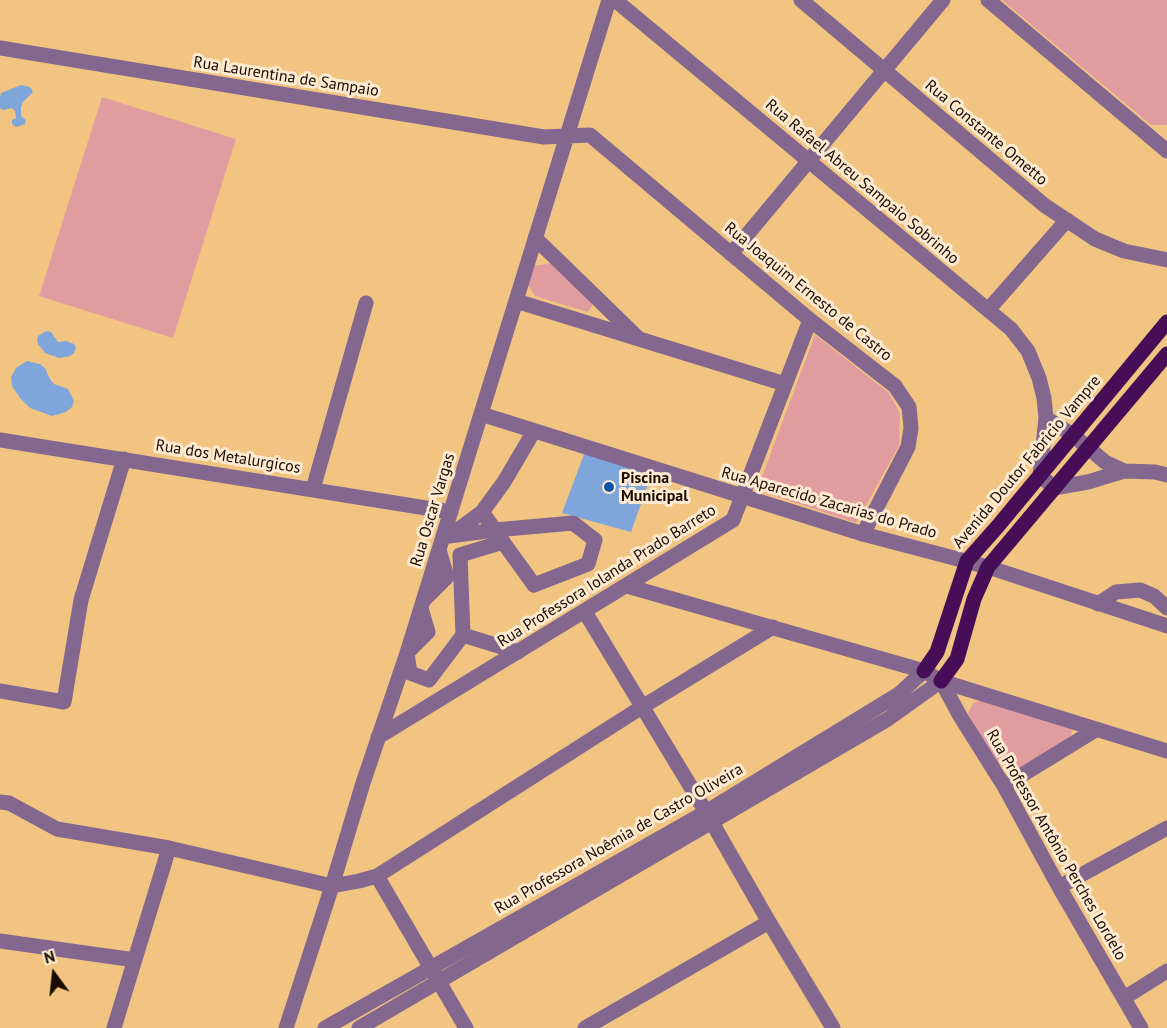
<!DOCTYPE html>
<meta charset="utf-8">
<style>
body{margin:0}
#map{position:relative;width:1167px;height:1028px;overflow:hidden;background:#f2c482;font-family:"PT Sans",sans-serif}
canvas{display:block}
.north{position:absolute;left:24px;top:944px;width:60px;height:60px;-webkit-text-stroke:4px #fdead1;paint-order:stroke;rotate:345deg;font-size:16px;font-weight:700;line-height:24px;text-align:center;color:#190c00}
.north::after{content:'';display:block;margin:auto;width:21px;height:27px;background:#190c00;clip-path:polygon(50% 0,100% 100%,50% 72%,0 100%)}
</style>
<div id="map">
<canvas width="1167" height="1028"></canvas>
<div class="north">N</div>
</div>
<script>
const g = document.querySelector('canvas').getContext('2d');
g.lineJoin = 'round';
function fillPath(path, color) { g.fillStyle = color; g.fill(path, 'evenodd'); }
const poly = rows => new Path2D(rows.map(r => 'M' + r).join(''));
function stroke(path, color, width, dash) { g.strokeStyle = color; g.lineWidth = width; g.lineCap = dash ? 'butt' : 'round'; g.setLineDash(dash || []); g.stroke(path); }
function write(font, color, halo, rows, align = 'center') {
  g.font = font + ' "PT Sans",sans-serif'; g.lineWidth = 6; g.setLineDash([]); g.textBaseline = 'middle'; g.strokeStyle = halo; g.fillStyle = color; for (const [text, x, y, turn = 0] of rows) {
    g.save(); g.translate(x, y); g.rotate((+turn || 0) * Math.PI / 180); g.textAlign = isNaN(turn) ? turn : align; if (halo) g.strokeText(text, 0, 0); g.fillText(text, 0, 0); g.restore();
  }
}
const green = poly([
 [1002,0,1167,0,1167,125,1151,125],
 [102,97,236,139,173,338,39,296],
 [551,263,593,304,588,312,535,296,528,285,534,266],
 [815,335,888,392,900,413,899,446,856,523,757,490],
 [983,700,1071,729,1072,738,1015,770,994,761,968,713,973,703]
]);
const water = poly([
 [21,85,30,87,33,92,23,102,21,107,21,116,26,120,25,124,16,127,12,124,12,120,16,118,15,111,12,108,3,110,0,108,0,97,1,93],
 [46,331,51,332,58,342,66,341,74,344,76,348,74,353,70,356,59,358,45,353,38,344,37,340,38,336],
 [27,361,40,364,45,368,50,379,54,384,68,389,74,401,72,407,66,412,52,416,30,408,20,398,12,386,11,377,16,368],
 [586,449,653,470,631,532,562,513]
]);
const minor = poly([
 [615,0,1011,329,1028,351,1039,378,1044,398,1046,418,1040,475,1054,488,1088,482,1124,471,1155,472,1167,475],
 [801,0,1044,205,1095,239,1124,251,1167,260],
 [988,0,1167,151],
 [0,48,544,137,590,135,810,320,895,386,909,407,911,428,908,447,863,534],
 [535,238,637,337],
 [731,254,943,0],
 [516,301,785,384],
 [988,310,1067,220],
 [481,414,863,534,988,567,1167,626],
 [1046,418,1073,435,1105,462,1124,471],
 [0,440,451,512],
 [313,489,366,303],
 [451,535,482,512,504,482,534,431],
 [449,536,495,530,573,523,595,540,588,564,534,585,503,542,495,530,482,512],
 [627,586,924,671,941,681,1167,751],
 [425,599,447,577,439,550],
 [1098,604,1116,592,1140,590,1154,596,1167,608],
 [421,608,428,632,407,653,410,673,429,680,463,635,460,555,503,542],
 [585,612,706,812,769,922,833,1028],
 [463,635,518,652],
 [0,691,64,702,81,600,124,459],
 [378,737,733,520,810,320],
 [1004,786,1097,729],
 [0,802,9,803,57,829,169,848,332,886,359,881,377,876,642,707,773,627],
 [377,876,466,1028],
 [1059,887,1167,828],
 [0,941,135,960],
 [1124,998,1167,971],
 [114,1028,169,848],
 [286,1028,332,886,363,783,407,653,609,0],
 [325,1028,706,812,899,694,924,671],
 [359,1028,888,719,941,681,960,716,1004,786,1059,887,1141,1028],
 [585,1028,769,922]
]);
const major = poly([
 [924,671,937,652,967,561,998,526,1167,322],
 [941,681,957,659,974,599,988,567,1167,354]
]);
const markers = [
 [609,487,6,"#1054a4"]
];
const streetNames = [
 ["Rua Laurentina de Sampaio",286,77,9],
 ["Rua Constante Ometto",986,133,40],
 ["Rua Rafael Abreu Sampaio Sobrinho",862,182,40],
 ["Rua Joaquim Ernesto de Castro",808,292,39],
 ["Rua dos Metalurgicos",228,457,9],
 ["Avenida Doutor Fabricio Vampre",1027,462,-50],
 ["Rua Aparecido Zacarias do Prado",829,503,16],
 ["Rua Oscar Vargas",433,510,-73],
 ["Rua Professora Iolanda Prado Barreto",607,576,-32],
 ["Rua Professora Noêmia de Castro Oliveira",619,839,-30],
 ["Rua Professor Antônio Perches Lordelo",1056,845,60]
];
const poiNames = [
 ["Piscina",621,478],
 ["Municipal",621,496]
];
fillPath(green, '#e19c9f');
fillPath(water, '#7fa6da');
stroke(minor, '#83678e', 15);
stroke(major, '#450e56', 15);
for (const [x, y, r, color] of markers) { const dot = new Path2D(); dot.arc(x, y, r, 0, 2 * Math.PI); g.fillStyle = color; g.fill(dot); stroke(dot, '#fdead1', 2); }
write('16px', '#190c00', '#fdead1', streetNames);
write('bold 16px', '#190c00', '#fdead1', poiNames, 'left');
</script>
